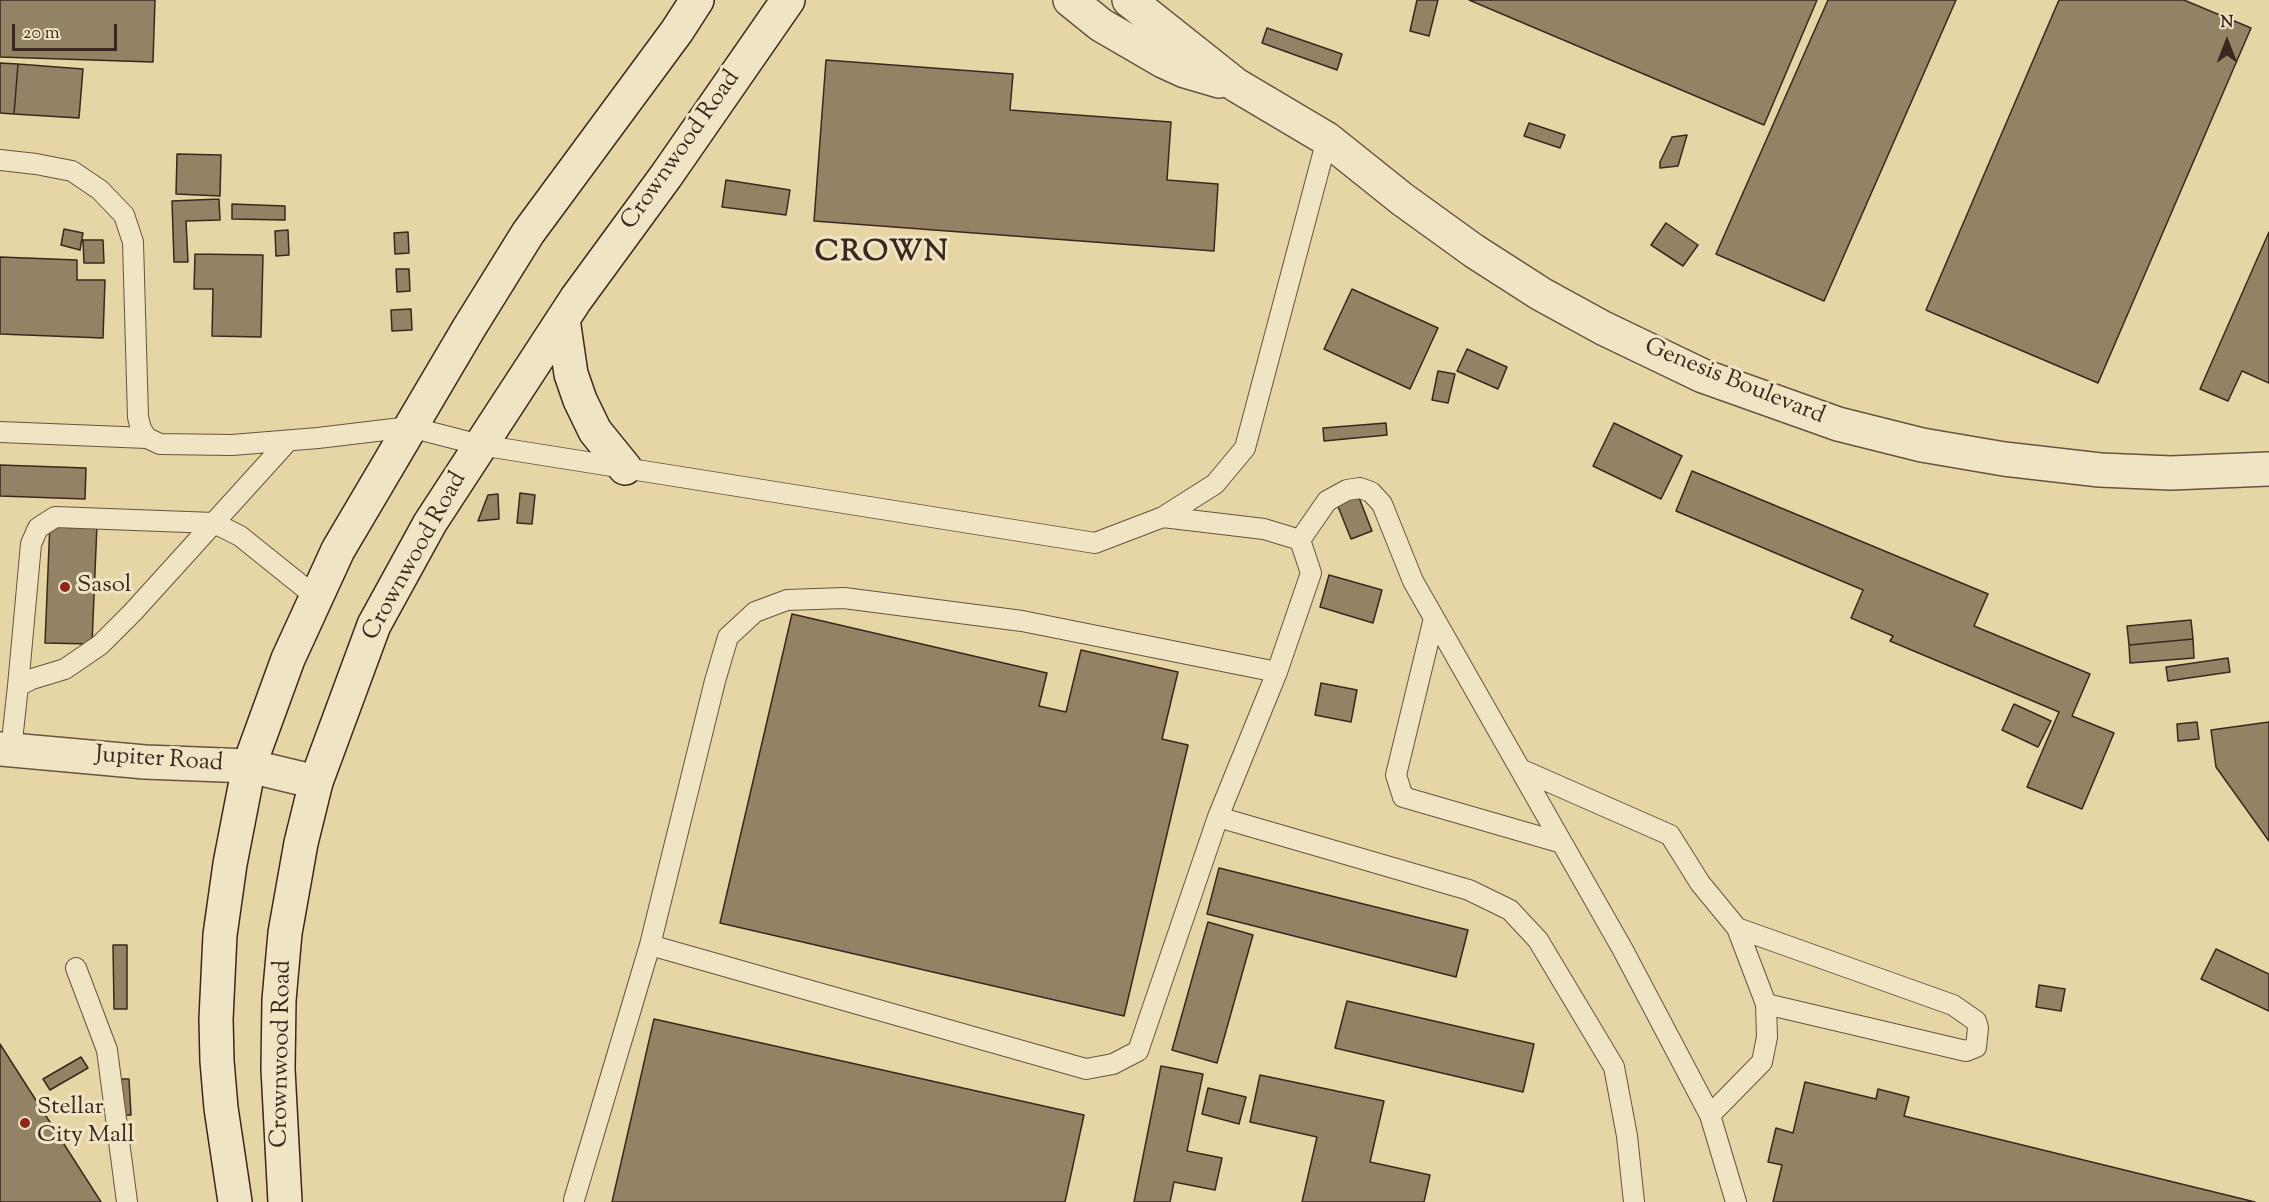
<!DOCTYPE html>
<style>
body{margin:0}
#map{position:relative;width:2269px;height:1202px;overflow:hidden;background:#e6d6a5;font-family:"Sorts Mill Goudy",serif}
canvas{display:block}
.north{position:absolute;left:2197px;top:12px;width:60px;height:60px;-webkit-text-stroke:4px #efe4c4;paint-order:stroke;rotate:0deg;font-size:16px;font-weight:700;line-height:24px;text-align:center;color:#3b271e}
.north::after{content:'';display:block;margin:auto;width:21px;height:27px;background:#3b271e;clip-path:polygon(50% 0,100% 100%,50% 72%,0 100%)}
.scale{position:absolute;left:12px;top:24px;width:105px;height:27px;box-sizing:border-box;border:3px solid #3b271e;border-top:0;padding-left:8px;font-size:18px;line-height:21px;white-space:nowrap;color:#3b271e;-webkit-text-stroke:4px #efe4c4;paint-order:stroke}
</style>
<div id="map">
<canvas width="2269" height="1202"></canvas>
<div class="north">N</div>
<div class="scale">20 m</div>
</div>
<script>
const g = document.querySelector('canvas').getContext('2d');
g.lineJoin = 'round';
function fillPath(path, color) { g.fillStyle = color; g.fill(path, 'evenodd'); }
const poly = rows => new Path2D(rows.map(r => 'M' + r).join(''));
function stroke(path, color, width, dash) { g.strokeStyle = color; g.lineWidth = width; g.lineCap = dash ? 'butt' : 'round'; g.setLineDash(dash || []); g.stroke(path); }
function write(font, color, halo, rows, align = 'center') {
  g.font = font + ' "Sorts Mill Goudy",serif'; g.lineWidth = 6; g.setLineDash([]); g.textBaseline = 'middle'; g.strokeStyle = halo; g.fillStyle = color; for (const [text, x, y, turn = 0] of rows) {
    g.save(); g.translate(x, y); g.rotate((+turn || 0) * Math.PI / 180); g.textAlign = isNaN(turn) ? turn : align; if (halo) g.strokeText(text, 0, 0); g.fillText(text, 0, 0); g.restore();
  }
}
const building = poly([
 [0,0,155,0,153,62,0,57,0,0],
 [1417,0,1438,0,1429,36,1410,31,1417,0],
 [1469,0,1817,0,1764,125,1469,0],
 [1828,0,1956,0,1824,301,1716,254,1828,0],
 [2059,0,2184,0,2251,28,2098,383,1926,310,2059,0],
 [1267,28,1342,54,1337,70,1262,43,1267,28],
 [826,60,1013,74,1010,110,1171,122,1167,180,1218,184,1214,251,814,221,826,60],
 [0,63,18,64,14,114,0,113,0,63],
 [18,64,83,69,79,118,14,114,18,64],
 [1529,123,1565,135,1560,148,1524,136,1529,123],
 [1687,135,1678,166,1660,168,1660,162,1672,137,1687,135],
 [177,154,221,155,220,196,176,194,177,154],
 [726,180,790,190,786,215,722,207,726,180],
 [219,199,220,220,186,221,188,262,174,262,172,201,219,199],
 [232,204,285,206,285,220,232,219,232,204],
 [1666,223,1698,245,1683,266,1651,245,1666,223],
 [64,229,83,233,80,250,61,245,64,229],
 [288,230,289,255,276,256,275,231,288,230],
 [408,232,409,253,395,254,394,233,408,232],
 [2269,232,2269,383,2242,371,2228,401,2200,389,2269,232],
 [83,240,103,240,104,263,84,263,83,240],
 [195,254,263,255,261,337,212,336,213,289,194,289,195,254],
 [0,257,77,260,77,280,105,280,103,338,0,334,0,257],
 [396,269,409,269,410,291,397,292,396,269],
 [1352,289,1438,328,1410,389,1324,349,1352,289],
 [411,309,412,330,392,331,391,310,411,309],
 [1467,349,1507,367,1498,389,1457,371,1467,349],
 [1438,371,1455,374,1448,403,1432,400,1438,371],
 [1386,423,1387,435,1324,441,1323,428,1386,423],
 [1614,423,1682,456,1661,499,1593,466,1614,423],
 [0,465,86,468,85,499,0,496,0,465],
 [1692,471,1988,594,1974,626,2090,674,2072,716,2114,733,2082,809,2027,787,2059,712,1890,641,1893,636,1851,618,1863,590,1676,511,1692,471],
 [520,493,535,495,532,524,517,523,520,493],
 [498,494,499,519,478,521,488,495,498,494],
 [1358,495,1372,531,1351,539,1337,504,1358,495],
 [50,522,97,524,92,644,45,643,50,522],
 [1329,575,1382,590,1373,623,1320,607,1329,575],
 [792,614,1047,673,1039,706,1066,712,1081,650,1178,672,1162,739,1188,745,1124,1016,720,923,792,614],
 [2191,620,2193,639,2129,645,2127,626,2191,620],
 [2193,639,2194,658,2130,663,2129,645,2193,639],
 [2228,658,2230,672,2168,681,2166,667,2228,658],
 [1321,683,1357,690,1351,722,1315,715,1321,683],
 [2014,704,2051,721,2038,747,2002,730,2014,704],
 [2197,722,2199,739,2178,741,2177,724,2197,722],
 [2269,722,2269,841,2216,767,2211,730,2269,722],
 [1219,868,1468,930,1456,977,1207,914,1219,868],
 [1208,922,1253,935,1217,1063,1172,1050,1208,922],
 [113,945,127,945,127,1009,114,1009,113,945],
 [2216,949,2269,974,2269,1011,2201,979,2216,949],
 [2039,985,2065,989,2061,1011,2036,1007,2039,985],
 [1347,1001,1534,1044,1523,1092,1335,1048,1347,1001],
 [654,1019,1084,1115,1065,1202,612,1202,654,1019],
 [0,1044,101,1202,0,1202,0,1044],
 [81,1057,88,1068,50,1090,43,1079,81,1057],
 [1161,1066,1203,1074,1187,1151,1222,1158,1215,1190,1174,1182,1170,1202,1134,1202,1161,1066],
 [1260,1075,1384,1101,1370,1162,1430,1175,1424,1202,1302,1202,1317,1137,1250,1122,1260,1075],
 [117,1079,129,1079,131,1115,118,1115,117,1079],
 [1805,1082,1876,1099,1878,1089,1909,1097,1904,1116,2255,1202,1773,1202,1782,1165,1768,1162,1776,1128,1793,1133,1805,1082],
 [1208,1088,1246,1097,1239,1124,1202,1114,1208,1088]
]);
const service = poly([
 [0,160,36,164,72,171,100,190,124,215,133,242,138,417,141,429,147,438,160,444,232,445,318,438,410,427,480,445,1095,543,1163,517,1264,529,1300,540,1311,573,1277,672,1218,817,1138,1051,1113,1064,1086,1069,650,945],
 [0,432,147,438],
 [1163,517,1215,484,1245,448,1327,139],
 [1300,540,1327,501,1347,490,1360,488,1371,492,1382,504,1413,581,1623,950,1710,1115,1736,1202],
 [1434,618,1396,775,1403,797,1562,843],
 [18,686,31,544,38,528,55,517,214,523,240,536,316,597],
 [11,750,18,686,32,679,65,669,100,645,133,612,288,441],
 [1520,769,1670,835,1700,883,1737,928,1953,1005,1976,1021,1978,1028,1976,1047,1966,1051,1766,1004],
 [1218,817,1469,890,1510,910,1538,940,1614,1067,1627,1136,1634,1202],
 [76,968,107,1050,127,1202],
 [1710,1115,1762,1062,1767,1037,1766,1004,1737,928],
 [574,1200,650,945,715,681,728,637,755,612,787,600,844,598,1022,621,1277,672]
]);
const minor = poly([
 [1070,0,1101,25,1163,61,1185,71,1219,81],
 [1129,0,1236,85,1327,139,1402,199,1474,251,1541,294,1603,328,1703,376,1838,424,1922,445,2004,459,2100,470,2171,473,2269,469],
 [0,749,145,762,249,766,316,782]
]);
const secondary = poly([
 [563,319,571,374,580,400,595,431,625,468],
 [235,1202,221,1108,217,1061,216,1019,220,935,230,864,249,766,288,659,338,550,469,328,528,233,677,31,697,0],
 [285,1202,278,1069,279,1000,285,933,301,843,316,782,374,625,430,523,576,299,666,176,788,0]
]);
const markers = [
 [65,587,6,"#8f2418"],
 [25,1123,6,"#8f2418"]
];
const streetNames = [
 ["Crownwood Road",682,151,-55],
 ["Genesis Boulevard",1734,383,22],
 ["Crownwood Road",416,557,-61],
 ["Jupiter Road",159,761,4],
 ["Crownwood Road",283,1054,-89]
];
const poiNames = [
 ["Sasol",77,587],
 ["Stellar",37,1109],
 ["City Mall",37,1137]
];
const districtNames = [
 ["CROWN",882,255]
];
fillPath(building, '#948264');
stroke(building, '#3b271e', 1.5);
stroke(service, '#665340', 22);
stroke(minor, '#665340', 36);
stroke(secondary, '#3b271e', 36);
stroke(service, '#efe4c4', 20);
stroke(minor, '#efe4c4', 33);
stroke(secondary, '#efe4c4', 33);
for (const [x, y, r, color] of markers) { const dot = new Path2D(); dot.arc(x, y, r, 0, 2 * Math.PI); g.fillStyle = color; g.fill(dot); stroke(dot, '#efe4c4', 2); }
write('24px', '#3b271e', '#efe4c4', streetNames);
write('24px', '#3b271e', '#efe4c4', poiNames, 'left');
g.letterSpacing = '1.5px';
write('bold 30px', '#3b271e', '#efe4c4', districtNames);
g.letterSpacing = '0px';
</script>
